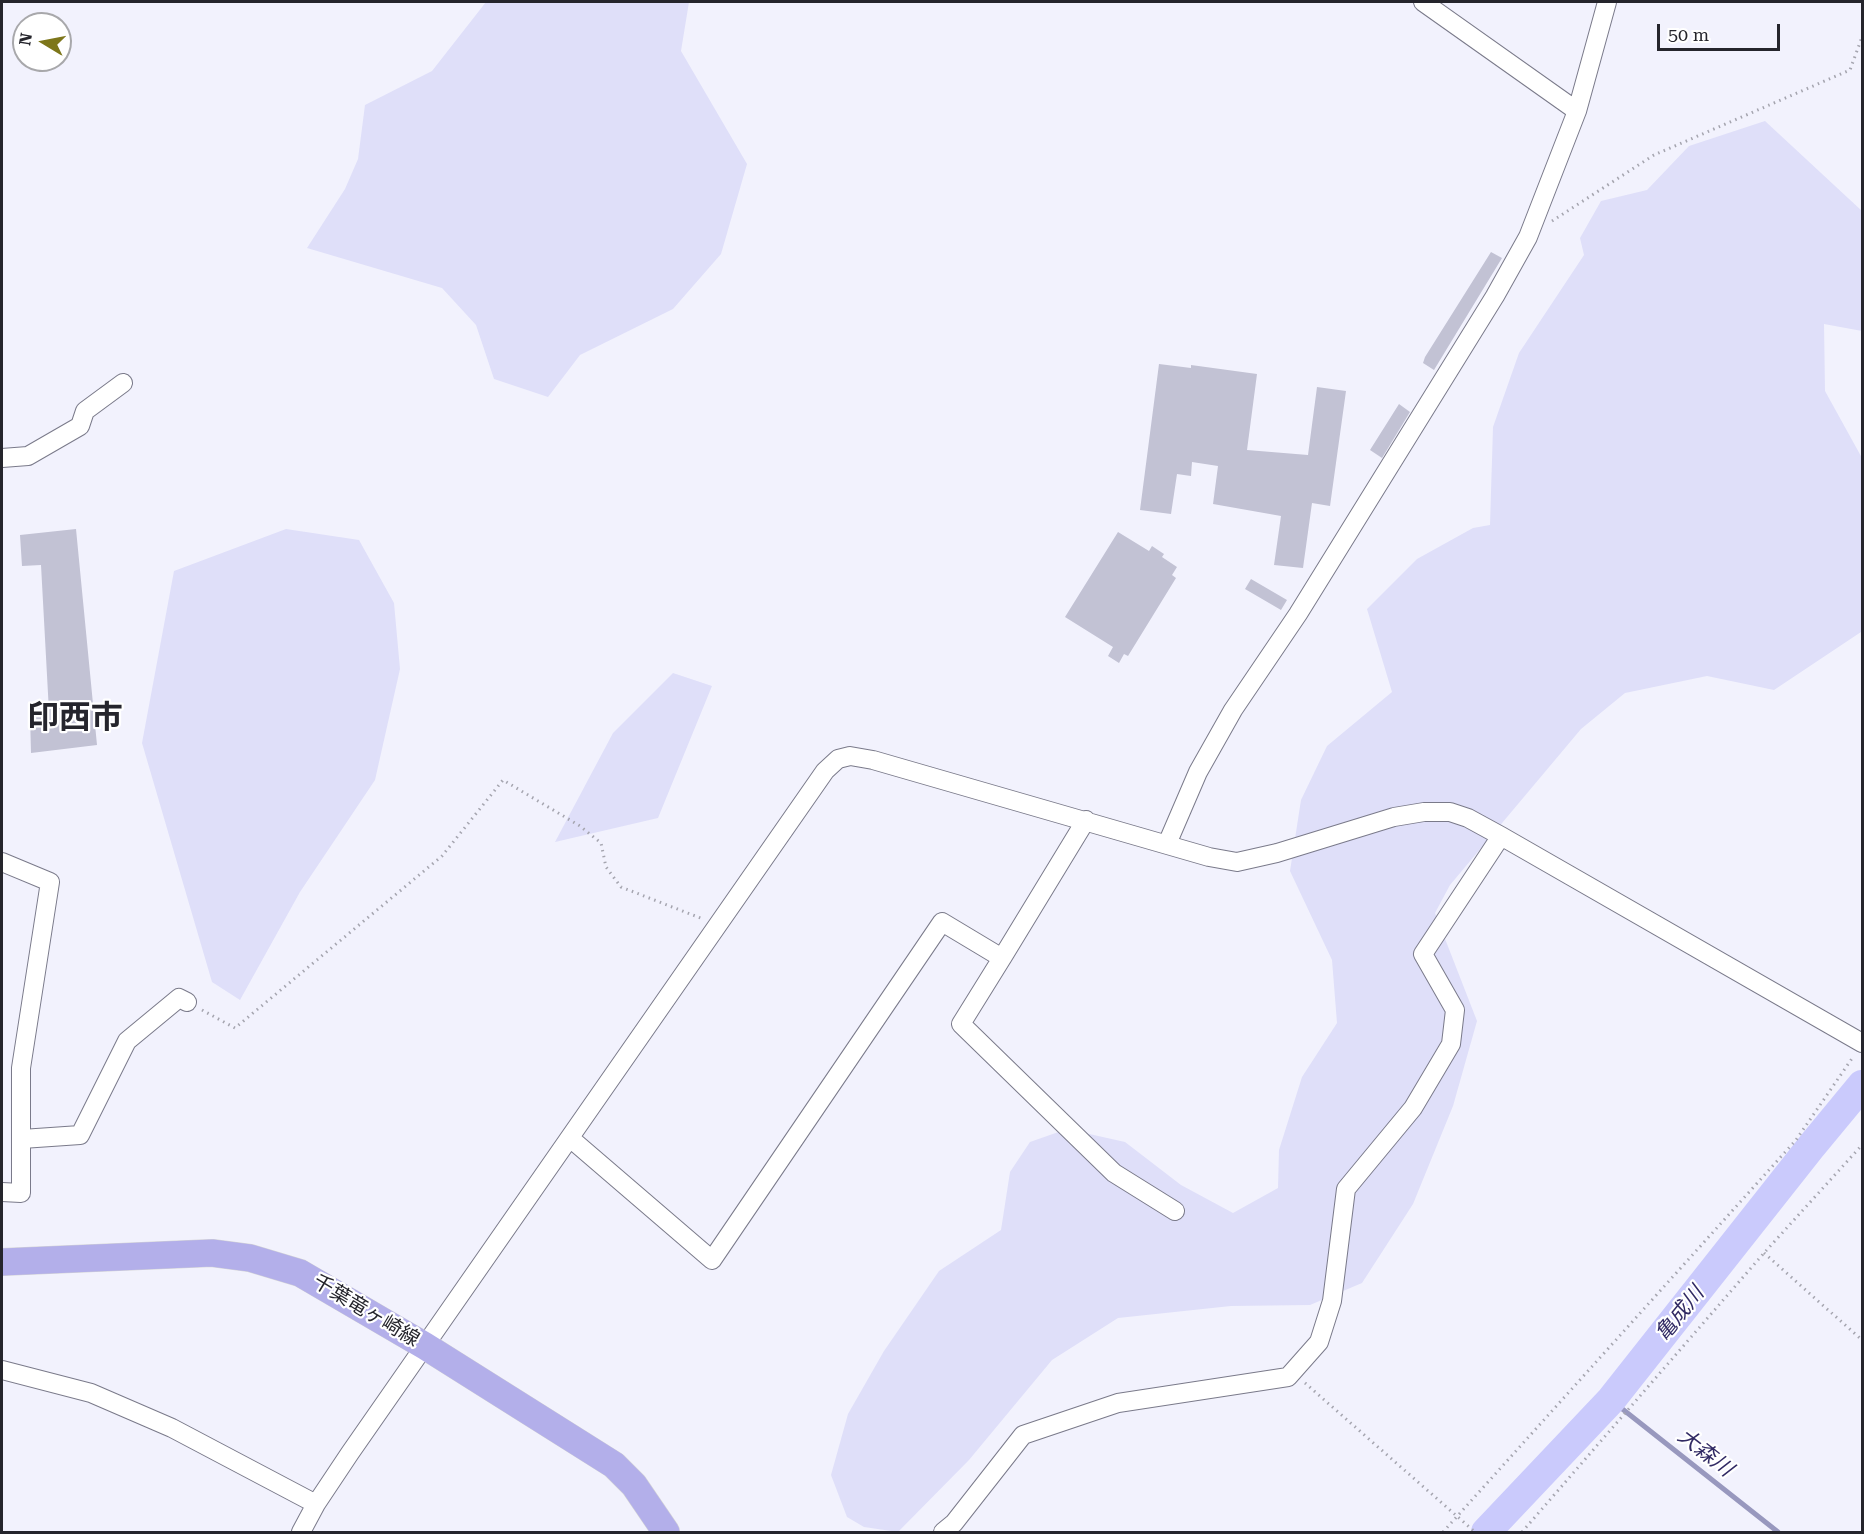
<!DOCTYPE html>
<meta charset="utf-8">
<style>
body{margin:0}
#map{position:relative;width:1864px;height:1534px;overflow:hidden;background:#f2f2fd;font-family:"Roboto Serif",serif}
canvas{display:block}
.frame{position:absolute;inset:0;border:3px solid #25252c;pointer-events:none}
.north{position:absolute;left:12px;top:12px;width:60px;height:60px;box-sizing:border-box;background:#fff;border:2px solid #a8a8ab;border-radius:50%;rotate:280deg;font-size:16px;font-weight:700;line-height:24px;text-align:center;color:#25252c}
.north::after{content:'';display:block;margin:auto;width:21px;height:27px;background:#7d761a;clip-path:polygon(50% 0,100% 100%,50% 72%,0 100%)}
.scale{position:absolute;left:1657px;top:24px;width:123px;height:27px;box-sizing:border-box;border:3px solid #25252c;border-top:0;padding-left:8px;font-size:18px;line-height:21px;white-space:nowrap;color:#25252c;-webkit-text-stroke:4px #fff;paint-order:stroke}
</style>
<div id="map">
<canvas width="1864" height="1534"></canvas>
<div class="frame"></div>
<div class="north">N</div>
<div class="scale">50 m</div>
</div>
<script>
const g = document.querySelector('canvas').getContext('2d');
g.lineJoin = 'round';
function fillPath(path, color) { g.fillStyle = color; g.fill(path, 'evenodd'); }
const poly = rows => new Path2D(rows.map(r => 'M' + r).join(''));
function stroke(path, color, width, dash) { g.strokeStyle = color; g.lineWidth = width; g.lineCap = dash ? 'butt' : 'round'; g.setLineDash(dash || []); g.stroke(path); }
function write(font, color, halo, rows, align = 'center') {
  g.font = font + ' "Roboto Serif","Noto Sans JP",serif'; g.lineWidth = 4.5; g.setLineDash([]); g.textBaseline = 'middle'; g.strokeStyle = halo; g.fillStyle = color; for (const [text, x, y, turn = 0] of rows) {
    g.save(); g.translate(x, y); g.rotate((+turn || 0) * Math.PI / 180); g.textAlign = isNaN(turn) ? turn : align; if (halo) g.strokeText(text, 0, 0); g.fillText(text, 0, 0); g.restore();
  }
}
const green = poly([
 [486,2,689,2,681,51,747,164,721,254,673,309,580,355,548,397,494,379,476,325,442,288,307,248,345,189,358,159,365,105,432,71],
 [1765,121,1862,211,1862,331,1824,324,1825,391,1862,458,1861,632,1774,690,1707,676,1625,693,1581,729,1450,885,1435,913,1477,1021,1453,1106,1413,1204,1362,1283,1310,1305,1231,1306,1118,1318,1052,1360,969,1460,898,1532,864,1527,847,1517,831,1475,848,1414,884,1351,939,1271,1001,1230,1010,1172,1030,1142,1067,1129,1125,1142,1181,1185,1233,1213,1278,1188,1279,1150,1302,1077,1337,1023,1332,960,1290,871,1301,800,1327,746,1392,692,1367,609,1417,559,1473,528,1490,525,1493,427,1519,353,1584,255,1580,238,1601,201,1647,190,1689,146],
 [286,529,359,540,394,603,400,669,375,780,300,892,240,1000,212,982,142,743,174,571],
 [673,673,712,686,658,818,555,842,613,733]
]);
const stream = poly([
 [1611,1400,1778,1532]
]);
const river = poly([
 [1486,1532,1611,1400,1810,1148,1862,1085]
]);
const building = poly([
 [1491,252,1502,258,1434,370,1423,363,1425,357],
 [1159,364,1191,368,1191,365,1257,374,1247,450,1308,455,1317,387,1346,391,1330,506,1312,503,1303,568,1274,565,1281,516,1213,504,1218,466,1192,462,1191,476,1177,474,1171,514,1140,510],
 [1399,404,1410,412,1382,458,1370,450],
 [76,529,97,745,31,753,30,715,49,712,41,565,22,566,20,535],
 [1118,532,1149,551,1152,546,1164,554,1162,557,1177,567,1172,575,1176,578,1128,656,1124,654,1119,663,1108,656,1113,647,1065,617],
 [1251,579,1287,600,1281,610,1245,589]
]);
const path = poly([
 [1552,221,1654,155,1850,70,1862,37],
 [202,1010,235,1028,442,856,503,780,580,826,601,843,606,867,621,887,703,919],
 [1764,1253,1862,1340],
 [1305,1383,1475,1532],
 [1443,1532,1796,1140,1853,1057],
 [1522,1532,1764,1253,1862,1145]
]);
const minor = poly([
 [1423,2,1577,111],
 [2,458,28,456,80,426,85,411,123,383],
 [1167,844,1198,772,1233,710,1298,614,1495,296,1528,237,1577,111,1607,2],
 [2,862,50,882,21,1068,21,1193,2,1192],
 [1002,958,961,1024,1114,1173,1175,1211],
 [570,1138,712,1260,942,922,1002,958,1086,820],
 [22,1139,80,1135,127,1041,179,998,187,1002],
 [2,1370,91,1393,172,1428,316,1504],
 [301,1532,316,1504,350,1453,825,771,838,759,850,756,873,760,1209,857,1237,862,1277,853,1394,817,1424,812,1450,812,1468,818,1501,836,1862,1043],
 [943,1532,954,1523,1023,1435,1118,1403,1288,1377,1319,1342,1332,1301,1346,1189,1413,1108,1451,1044,1455,1010,1423,954,1501,836]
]);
const primary = poly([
 [2,1262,212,1253,250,1258,300,1273,425,1346,614,1465,634,1485,666,1532]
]);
const streetNames = [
 ["千葉竜ヶ崎線",366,1311,31]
];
const waterNames = [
 ["亀成川",1680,1314,-51],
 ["大森川",1705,1453,38]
];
const townNames = [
 ["印西市",75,719]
];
fillPath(green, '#dfdff9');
stroke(stream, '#9898be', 5);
stroke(river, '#cacafc', 30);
fillPath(building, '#c2c2d4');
stroke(minor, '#7a7a8a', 20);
stroke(primary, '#d3d3d5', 28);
stroke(path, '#a5a5af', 3, [1.5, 4.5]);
stroke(minor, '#fff', 18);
stroke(primary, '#b3afea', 27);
write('20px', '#25252c', '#fff', streetNames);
write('italic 21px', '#312a64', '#fff', waterNames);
write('bold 32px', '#25252c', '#fff', townNames);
</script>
